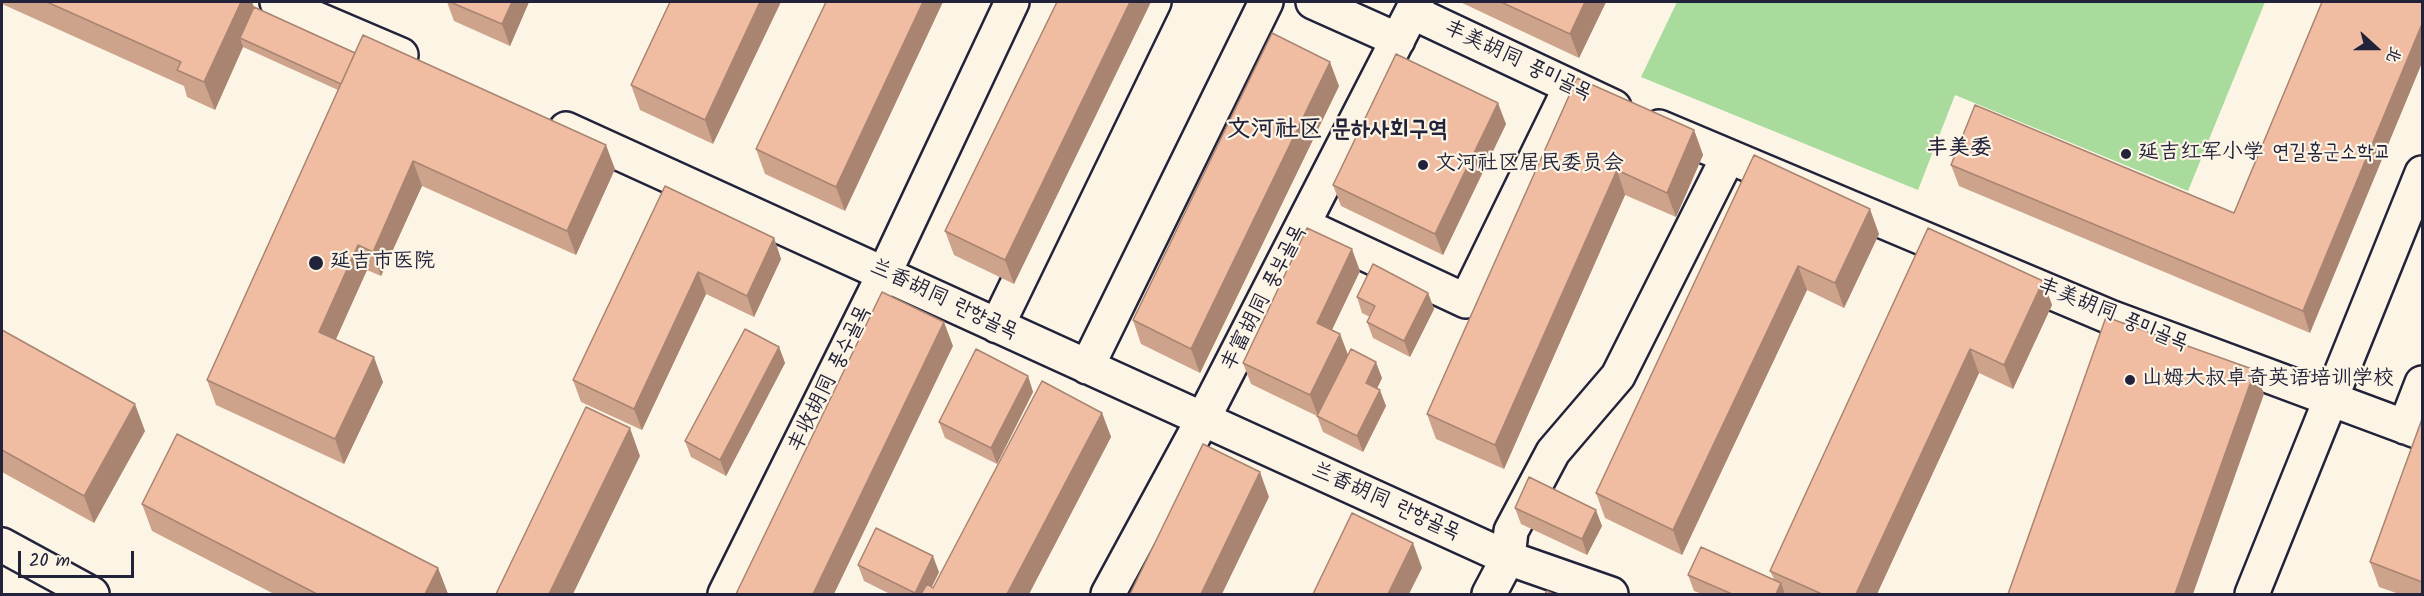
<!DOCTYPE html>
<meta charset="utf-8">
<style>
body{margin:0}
#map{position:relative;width:2424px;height:596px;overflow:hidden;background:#fcf5e5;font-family:Kalam,"LXGW WenKai TC",sans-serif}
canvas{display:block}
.frame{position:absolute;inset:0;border:3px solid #22223b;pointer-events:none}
.north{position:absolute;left:2346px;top:18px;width:60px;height:60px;-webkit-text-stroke:4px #fcf5e5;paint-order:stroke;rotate:111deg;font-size:16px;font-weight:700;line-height:24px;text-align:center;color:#22223b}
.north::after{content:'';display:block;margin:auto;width:21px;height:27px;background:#22223b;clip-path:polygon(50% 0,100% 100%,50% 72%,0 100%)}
.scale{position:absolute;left:18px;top:551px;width:116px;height:27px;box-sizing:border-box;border:3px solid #22223b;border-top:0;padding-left:8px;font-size:18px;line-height:21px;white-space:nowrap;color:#22223b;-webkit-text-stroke:4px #fcf5e5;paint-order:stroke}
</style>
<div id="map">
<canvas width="2424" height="596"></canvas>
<div class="frame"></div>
<div class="north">北</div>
<div class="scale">20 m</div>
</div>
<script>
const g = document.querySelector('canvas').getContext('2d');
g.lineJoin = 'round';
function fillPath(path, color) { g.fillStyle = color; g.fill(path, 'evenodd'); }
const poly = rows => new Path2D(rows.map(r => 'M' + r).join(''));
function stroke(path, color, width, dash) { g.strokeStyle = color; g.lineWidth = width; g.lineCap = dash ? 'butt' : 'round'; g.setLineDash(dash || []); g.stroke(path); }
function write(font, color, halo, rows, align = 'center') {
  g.font = font + ' Kalam,"LXGW WenKai TC","Poor Story",sans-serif'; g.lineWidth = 4.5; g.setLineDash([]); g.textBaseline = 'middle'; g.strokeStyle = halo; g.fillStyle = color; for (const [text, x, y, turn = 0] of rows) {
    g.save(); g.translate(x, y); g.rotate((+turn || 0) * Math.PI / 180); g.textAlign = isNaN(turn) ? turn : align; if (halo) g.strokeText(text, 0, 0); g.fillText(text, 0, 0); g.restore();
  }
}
const green = poly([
 [1677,2,2265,2,2188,191,1955,95,1918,190,1641,77]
]);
const minor = poly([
 [277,2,401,55],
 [1313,2,1398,40],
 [1412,12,1614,107],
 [1659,127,2110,317,2422,433],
 [566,129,1508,558,1611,594],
 [1303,225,1466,301,1570,88],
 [997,326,1154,2],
 [1087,367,1266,2],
 [2405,427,2422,383],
 [2,545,92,594],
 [725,594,884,274,1012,2],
 [1108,594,1203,419,1417,2],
 [1489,594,1508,558,1511,531,1553,452,1618,376,1728,157],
 [2252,594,2422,173]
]);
const wall = poly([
 [2,2,252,2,254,7,615,169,576,255,422,186,381,276,367,270,335,340,383,382,344,464,216,405,207,380,338,90,243,47,215,110,187,97,184,86,2,4],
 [447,2,529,2,510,46,454,21],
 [670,2,713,144,640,110,631,85],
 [826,2,845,211,765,174,756,149],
 [1057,2,1014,284,954,255,945,231],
 [1460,2,1606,2,1579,58],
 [2322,2,2310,333,1959,186,1951,165,2234,213],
 [1577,78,1694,130,1703,155,1676,217,1625,195,1504,469,1436,439,1427,414],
 [1339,86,1200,373,1141,344,1133,320],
 [1506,124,1443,255,1341,206,1333,185],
 [1754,155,1879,234,1844,308,1807,290,1682,555,1605,518,1596,493],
 [665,186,774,238,781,259,754,317,706,294,642,430,581,402,573,380],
 [1928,228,2043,281,2052,305,2013,389,1979,373,1877,594,1702,594,1694,591,1688,575,1774,579,1770,571],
 [1360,271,1332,330,1340,334,1348,355,1382,378,1377,388,1386,406,1363,452,1323,432,1317,416,1251,384,1243,363],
 [1428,293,1434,309,1410,357,1373,338,1367,322,1370,317,1362,313,1357,297],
 [2,330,145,431,94,523,2,472],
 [779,347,785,363,726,476,691,457,685,441],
 [1028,376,1033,392,997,464,945,438,939,422],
 [1102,413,1111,437,1029,594,890,594,864,581,858,565,939,572,932,587,933,588],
 [2422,419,2422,594,2399,594,2379,587,2370,562],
 [142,504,438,568,448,594,274,594,152,531],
 [1515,508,1602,526,1587,555,1521,524]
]);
const shadedWall = poly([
 [241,2,252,2,257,16,240,38,243,47,215,110,204,82],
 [512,2,529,2,510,46,502,24],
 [760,2,781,2,713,144,705,120],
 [923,2,943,2,845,211,836,187],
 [1130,2,1151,2,1014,284,1005,260],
 [1585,2,1606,2,1579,58,1570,34],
 [2422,24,2422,63,2310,333,2303,311],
 [1330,62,1339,86,1200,373,1191,349],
 [1498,103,1506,124,1443,255,1435,234],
 [1694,130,1703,155,1676,217,1667,193],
 [606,145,615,169,576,255,567,231],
 [413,161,422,186,381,276,373,252],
 [1617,170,1625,195,1504,469,1495,445],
 [1870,209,1879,234,1844,308,1835,283],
 [774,238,781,259,754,317,747,296],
 [358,245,367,270,328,357,319,332],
 [1352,249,1360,271,1325,344,1317,323],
 [1798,266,1807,290,1682,555,1673,530],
 [698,272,706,294,642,430,634,409],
 [2043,281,2052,305,2013,389,2004,365],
 [1428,293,1434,309,1410,357,1404,341],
 [944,322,953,346,834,594,813,594],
 [1340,334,1348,355,1318,416,1310,395],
 [779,347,785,363,726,476,720,460],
 [1970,349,1979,373,1877,594,1856,594],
 [374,357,383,382,344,464,335,439],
 [1376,362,1382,378,1372,399,1366,383],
 [2255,370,2264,394,2193,594,2175,594],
 [1028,376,1033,392,997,464,991,448],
 [1380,390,1386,406,1363,452,1357,436],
 [135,404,145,431,94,523,84,496],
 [1102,413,1111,437,1029,594,1007,594],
 [630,428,640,456,573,594,549,594],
 [1260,472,1269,497,1222,594,1201,594],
 [1596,510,1602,526,1587,555,1582,539],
 [1413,543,1422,568,1409,594,1388,594],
 [933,556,939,572,928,594,915,594,915,593],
 [438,568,448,594,425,594],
 [1781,583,1785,594,1776,594]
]);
const building = poly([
 [47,2,241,2,204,82,177,70,181,62,47,2],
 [450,2,512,2,502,24,450,2],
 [670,2,760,2,705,120,631,85,670,2],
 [826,2,923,2,836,187,756,149,826,2],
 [1057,2,1130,2,1005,260,945,231,1057,2],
 [1501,2,1585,2,1570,34,1501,2],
 [2322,2,2422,2,2422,24,2303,311,1951,165,1975,105,2234,213,2322,2],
 [254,7,355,53,341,84,240,38,254,7],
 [1272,33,1330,62,1191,349,1133,320,1272,33],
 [363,35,606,145,567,231,413,161,373,252,358,245,319,332,374,357,335,439,207,380,363,35],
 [1396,54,1498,103,1435,234,1333,185,1396,54],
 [1577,78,1694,130,1667,193,1617,170,1495,445,1427,414,1577,78],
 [1754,155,1870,209,1835,283,1798,266,1673,530,1596,493,1754,155],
 [665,186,774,238,747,296,698,272,634,409,573,380,665,186],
 [1307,228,1352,249,1317,323,1340,334,1310,395,1243,363,1307,228],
 [1928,228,2043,281,2004,365,1970,349,1856,594,1822,594,1770,571,1928,228],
 [1373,264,1428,293,1404,341,1367,322,1375,306,1357,297,1373,264],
 [882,292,944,322,813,594,736,594,882,292],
 [2106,317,2255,370,2175,594,2008,594,2106,317],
 [745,329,779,347,720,460,685,441,745,329],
 [2,330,135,404,84,496,2,450,2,330],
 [976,349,1028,376,991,448,939,422,976,349],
 [1351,349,1376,362,1366,383,1380,390,1357,436,1317,416,1351,349],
 [1042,381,1102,413,1007,594,921,594,927,584,933,588,1042,381],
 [586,407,630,428,549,594,496,594,586,407],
 [2422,419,2422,582,2370,562,2422,419],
 [177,434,438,568,425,594,317,594,142,504,177,434],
 [1203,444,1260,472,1201,594,1130,594,1203,444],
 [1529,477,1596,510,1582,539,1515,508,1529,477],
 [1352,513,1413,543,1388,594,1313,594,1352,513],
 [876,528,933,556,915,593,858,565,876,528],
 [1701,547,1781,583,1776,594,1732,594,1688,575,1701,547],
 [1547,591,1553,594,1545,594,1547,591]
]);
const markers = [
 [2126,154,6,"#22223b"],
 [1423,165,6,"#22223b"],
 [316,263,8,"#22223b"],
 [2130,380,6,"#22223b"]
];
const streetNames = [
 ["丰美胡同 풍미골목",1517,62,25],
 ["丰富胡同 풍부골목",1265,299,-63],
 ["兰香胡同 란향골목",943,301,25],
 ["丰美胡同 풍미골목",2112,316,22],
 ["丰收胡同 풍수골목",831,380,-64],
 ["兰香胡同 란향골목",1385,503,24]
];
const poiNames = [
 ["延吉红军小学 연길홍군소학교",2138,154],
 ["文河社区居民委员会",1435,165],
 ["延吉市医院",330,263],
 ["山姆大叔卓奇英语培训学校",2142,380]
];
const neighbourhoodNames = [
 ["丰美委",1959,150]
];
const quarterNames = [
 ["文河社区 문하사회구역",1337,132]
];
fillPath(green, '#a8db9c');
stroke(minor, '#22223b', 38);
stroke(minor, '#fcf5e5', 33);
fillPath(wall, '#cea38b');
fillPath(shadedWall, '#a88471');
fillPath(building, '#f0bda2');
stroke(building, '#a88471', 1.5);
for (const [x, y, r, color] of markers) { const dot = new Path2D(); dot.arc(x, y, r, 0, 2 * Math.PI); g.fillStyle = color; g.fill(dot); stroke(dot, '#fcf5e5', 2); }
write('21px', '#22223b', '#fcf5e5', streetNames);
write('21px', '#22223b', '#fcf5e5', poiNames, 'left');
write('bold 22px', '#22223b', '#fcf5e5', neighbourhoodNames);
write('bold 24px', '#22223b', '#fcf5e5', quarterNames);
</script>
